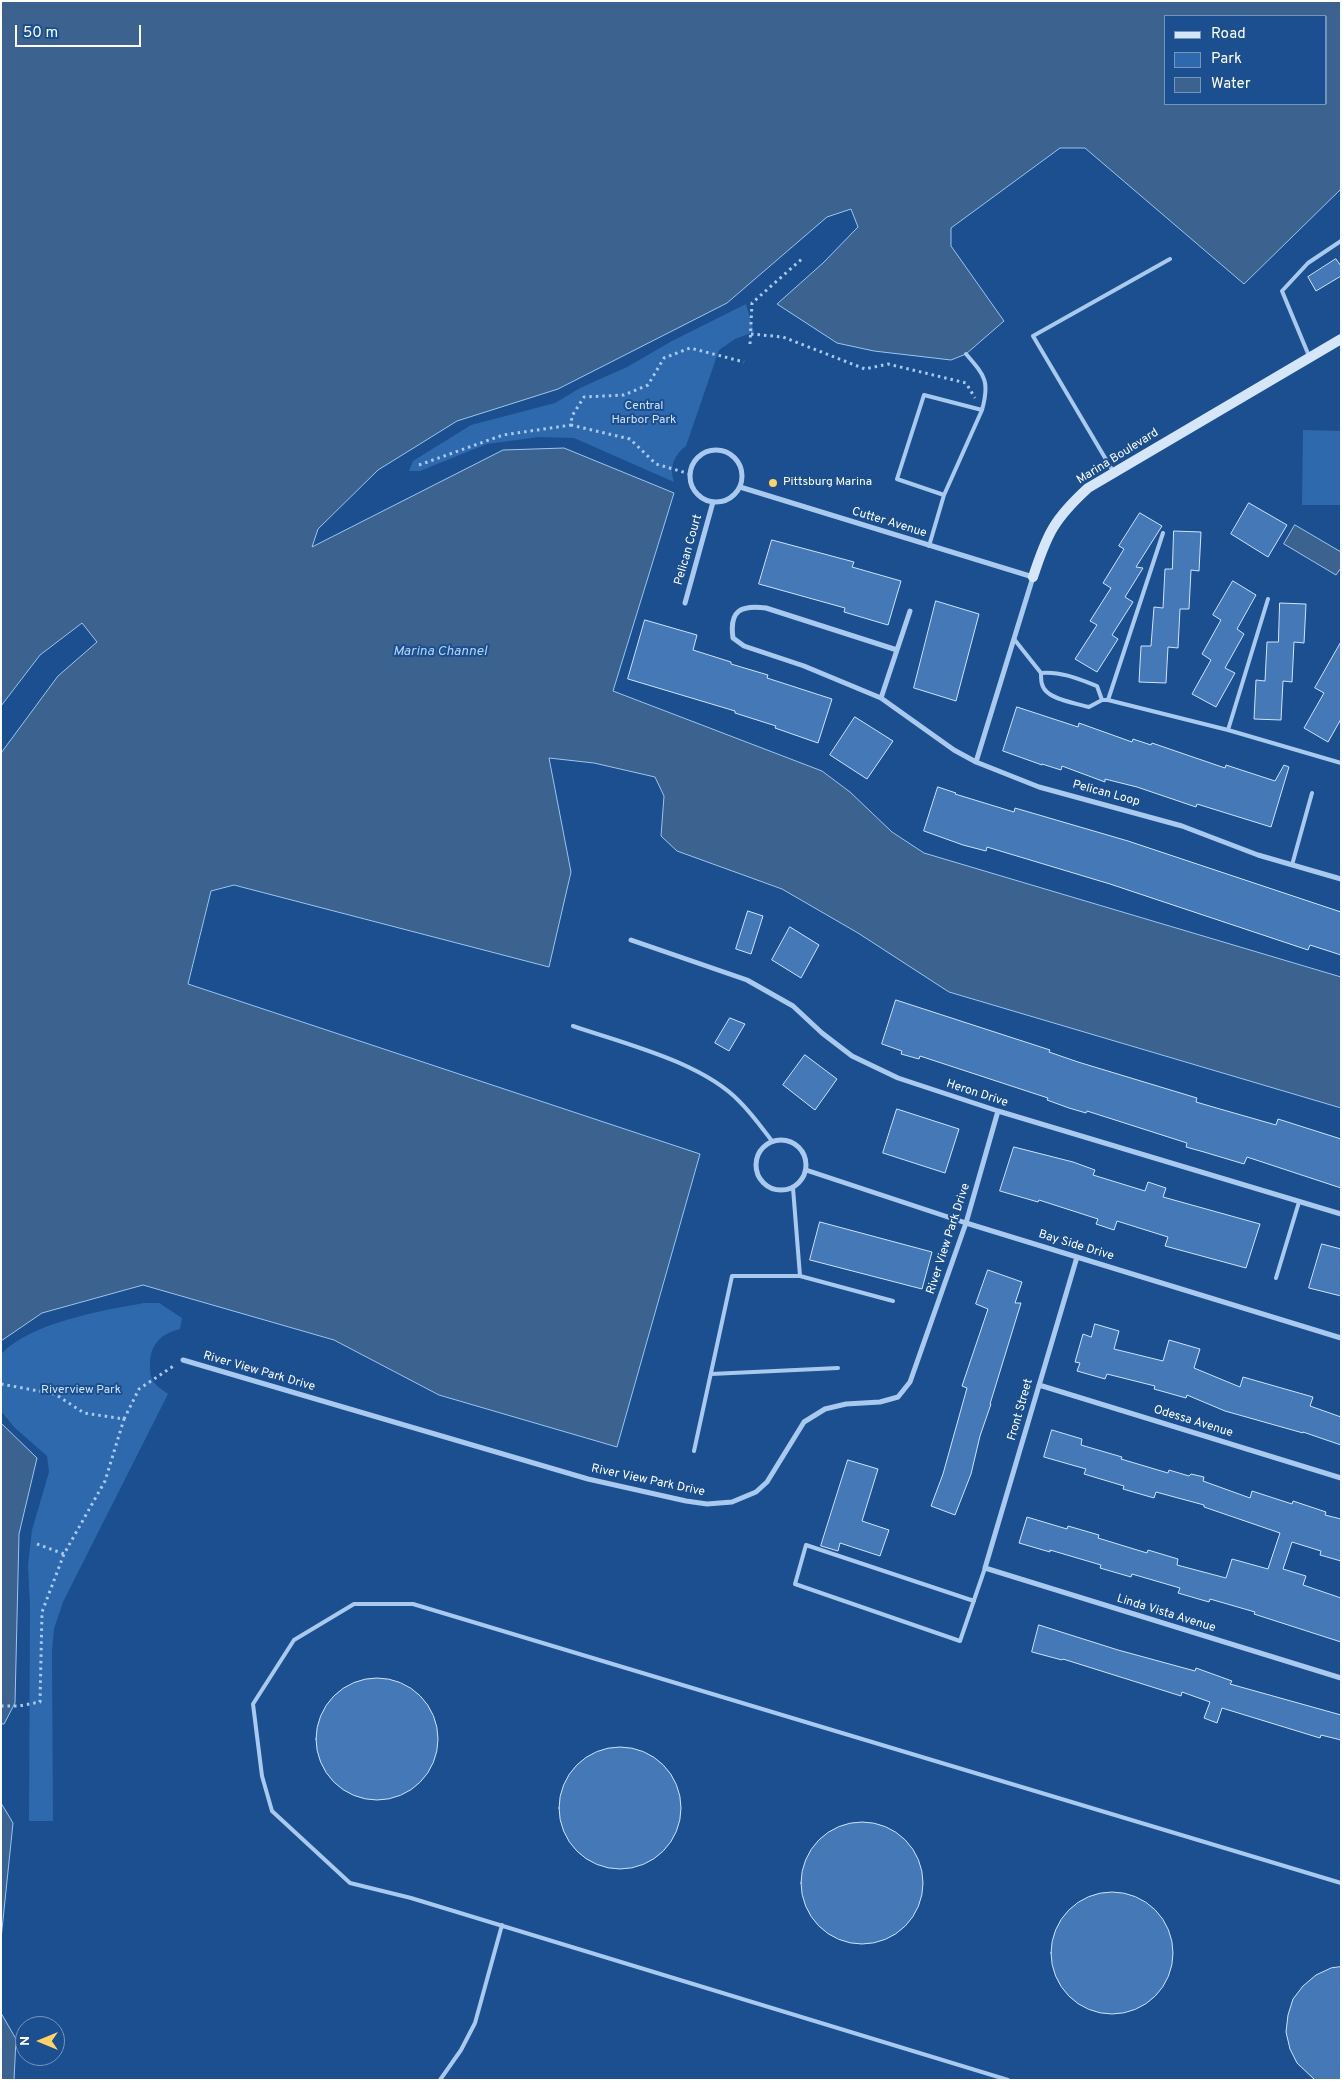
<!DOCTYPE html>
<html>
<head>
<meta charset="utf-8">
<style>
	body { margin:0 }
	#map { position:relative; width:1342px; height:2081px; overflow:hidden; background:#1b4f8f; font-family:Overpass,sans-serif }
	canvas { display:block }
	.frame { position:absolute; inset:0; border:2px solid #fff; pointer-events:none }
	.legend { position:absolute; left:1164px; top:15px; width:162px; height:90px; box-sizing:border-box; background:#1b4f8f; border:1px solid #7695bc; margin:0; padding:6px 9px; list-style:none; font-size:15px; color:#fff }
	.legend li { display:flex; align-items:center; gap:10px; height:25px }
	.legend b { width:25px; border:1px solid #7695bc }
	.north { position:absolute; left:15px; top:2016px; width:50px; height:50px; box-sizing:border-box; background:#1b4f8f; border:1px solid #7695bc; border-radius:50%; rotate:270deg; font-size:14px; font-weight:700; line-height:20px; text-align:center; color:#fff }
	.north::after { content:''; display:block; margin:auto; width:18px; height:22px; background:#ffd166; clip-path:polygon(50% 0,100% 100%,50% 72%,0 100%) }
	.scale { position:absolute; left:15px; top:25px; width:126px; height:22px; box-sizing:border-box; border:2px solid #fff; border-top:0; padding-left:6px; font-size:15px; line-height:18px; white-space:nowrap; color:#fff; -webkit-text-stroke:4px #1b4f8f; paint-order:stroke }
</style>
</head>
<body>
<div id="map">
<canvas width="1342" height="2081"></canvas>
<div class="frame"></div>
<ul class="legend">
<li><b style="height:6px;background:#d6e6fa"></b>Road</li>
<li><b style="height:14px;background:#2e69ad"></b>Park</li>
<li><b style="height:14px;background:#3c6290"></b>Water</li>
</ul>
<div class="north">N</div>
<div class="scale">50 m</div>
</div>
<script>
const c = document.querySelector('canvas').getContext('2d');
c.lineJoin = 'round';
function fill(path, color) { c.fillStyle = color; c.fill(path, 'evenodd'); }
function stroke(path, color, width, dash) { c.strokeStyle = color; c.lineWidth = width; c.lineCap = dash ? 'butt' : 'round'; c.setLineDash(dash || []); c.stroke(path); }
function write(font, color, halo, rows, align = 'center') {
  c.font = font + ' Overpass,sans-serif'; c.lineWidth = 4; c.setLineDash([]); c.textBaseline = 'middle'; c.strokeStyle = halo; c.fillStyle = color; for (const [text, x, y, turn = 0] of rows) {
    c.save(); c.translate(x, y); c.rotate((+turn || 0) * Math.PI / 180); c.textAlign = isNaN(turn) ? turn : align; if (halo) c.strokeText(text, 0, 0); c.fillText(text, 0, 0); c.restore();
  }
}
const green = new Path2D(`
	M746,304L754,332L735,339L719,350L686,446C674,455 669,467 674,482L574,438L539,437L487,444L420,471H409L413,461L471,425L555,403L580,388L627,367L672,341Z
	M1303,430L1341,431V505H1302Z
	M144,1303H159L182,1318L180,1329C160,1334 150,1345 150,1365C150,1371 150,1376 153,1381C156,1386 163,1390 168,1394L63,1602L54,1629L52,1652L53,1821H29L30,1606L28,1565L32,1530L49,1472L47,1456L14,1427L1,1411V1354C30,1323 103,1310 144,1303Z`);
const water = new Path2D(`
	M1,1H1341V189L1244,284L1085,148H1060L951,228V246L1004,321L966,354L951,360L874,351L837,343L777,304L823,263L858,227L851,209L827,217L727,303L558,389L457,421L378,470L318,529L312,547L503,450L564,448L674,493L613,691L822,771L850,792L892,832L924,853L1341,977V1108L949,992L858,933L782,889L677,851L661,836L664,796L655,777L594,763L549,758L571,872L549,967L234,885L211,891L188,984L700,1154L617,1447L439,1395L334,1340L143,1285L42,1313L1,1341V753L58,676L97,642L82,623L40,655L1,706ZM1166,16H1326V104H1166Z
	M1295,525L1341,552V568L1336,575L1284,544Z
	M1,1423L37,1458L19,1534L15,1703L4,1724H1Z
	M1,1803L13,1823L1,1939Z
	M1,2013L16,2039L14,2080H1Z`);
const building = new Path2D(`
	M1336,259L1341,266V276L1316,291L1308,277Z
	M1249,503L1287,525L1268,557L1231,534Z
	M1140,513L1162,526L1136,567L1143,568L1125,597L1133,602L1112,635L1118,639L1097,672L1075,659L1097,625L1090,621L1111,588L1103,583L1124,549L1119,546Z
	M1174,531L1201,532L1199,571L1191,570L1189,609H1180L1178,648L1168,647L1166,683L1139,682L1141,646H1151L1154,607L1163,608L1165,569H1172Z
	M772,540L854,562L852,567L901,581L888,625L844,612L845,608L759,584Z
	M1233,581L1256,595L1237,629L1244,634L1225,668L1235,673L1216,707L1192,694L1211,660L1202,654L1221,620L1213,615Z
	M936,601L979,614L956,701L914,688Z
	M1280,603L1306,604L1304,643L1294,642L1292,682L1283,681L1281,720L1254,719L1256,680L1265,681L1267,642H1278Z
	M645,620L697,635L693,650L731,662V664L768,675L767,678L832,699L818,743L775,728L776,726L735,713V711L628,679Z
	M1341,642V719L1328,742L1304,728L1324,693L1315,688Z
	M1017,707L1078,727L1079,723L1132,742L1133,739L1151,745L1152,743L1225,768L1226,765L1275,781L1284,765L1289,767L1271,827L1197,804L1196,807L1137,787L1105,779V782L1062,766L1061,770L1042,764V765L1003,751Z
	M855,717L893,741L867,779L830,755Z
	M938,787L956,793L955,794L1014,812L1015,808L1128,841L1341,912V955L1310,945L1308,950L1110,884L987,847L986,851L963,845L924,831Z
	M748,911L763,916L751,954L736,949Z
	M790,927L819,945L801,978L772,960Z
	M896,1000L1050,1050L1049,1052L1078,1062L1197,1098L1196,1102L1220,1109L1276,1125L1278,1119L1341,1139V1188L1247,1157L1244,1164L1204,1152L1186,1147L1187,1143L1087,1111L1086,1113L1069,1108L1047,1100L1048,1098L920,1056L919,1059L901,1054L902,1051L882,1044Z
	M730,1018L745,1024L729,1051L715,1043Z
	M805,1055L837,1079L815,1110L783,1085Z
	M897,1109L959,1129L945,1173L883,1153Z
	M1014,1147L1073,1162L1095,1170L1093,1175L1145,1191L1148,1182L1166,1188L1163,1197L1260,1224L1246,1268L1165,1246L1168,1237L1117,1221L1114,1230L1096,1224L1098,1219L1039,1200L1038,1202L1000,1191Z
	M820,1222L932,1252L922,1289L810,1260Z
	M1322,1244L1341,1249V1296L1309,1288Z
	M988,1270L1022,1282L1015,1303H1021L990,1404H991L980,1436L971,1474L955,1515L931,1506L943,1474L967,1388L962,1386L988,1309L976,1304Z
	M1095,1324L1119,1331L1114,1349L1163,1361L1169,1340L1200,1349L1194,1368L1240,1387L1243,1377L1313,1397L1310,1406L1341,1417V1445L1303,1432V1433L1225,1411L1187,1395L1186,1398L1154,1389L1155,1386L1107,1374L1105,1379L1077,1371L1080,1363L1075,1362L1083,1334L1091,1337Z
	M1052,1430L1082,1439L1081,1445L1122,1457L1121,1459L1168,1473L1169,1470L1189,1476L1191,1474L1204,1477L1203,1481L1250,1498L1252,1491L1292,1504L1293,1501L1326,1512L1325,1515L1341,1519V1561L1320,1555L1321,1551L1292,1542L1283,1569L1306,1576L1303,1585L1341,1598V1642L1254,1614L1255,1612L1210,1599L1209,1602L1178,1593L1180,1588L1132,1574L1131,1577L1100,1568L1101,1565L1050,1550V1552L1019,1543L1027,1517L1067,1529L1068,1526L1099,1535L1098,1538L1147,1553L1148,1550L1178,1559L1177,1565L1226,1578L1232,1559L1268,1569L1280,1533L1204,1507V1505L1156,1492L1154,1498L1123,1489L1124,1486L1084,1474L1086,1469L1044,1457Z
	M848,1460L878,1469L862,1521L889,1530L880,1556L840,1543L838,1551L821,1546Z
	M1039,1625L1118,1650L1195,1671L1196,1668L1232,1681L1230,1684L1341,1715V1740L1321,1735L1320,1738L1222,1708L1217,1723L1204,1718L1210,1702L1182,1692L1181,1696L1063,1659L1062,1660L1032,1652Z
	M316 1739a61 61 0 1 1 122 0a61 61 0 1 1-122 0Z
	M559 1808a61 61 0 1 1 122 0a61 61 0 1 1-122 0Z
	M801 1883a61 61 0 1 1 122 0a61 61 0 1 1-122 0Z
	M1051 1953a61 61 0 1 1 122 0a61 61 0 1 1-122 0Z
	M1341,1967V2080H1315L1297,2063L1290,2049L1286,2032L1288,2015L1293,1999L1303,1986L1316,1975L1331,1968Z`);
const path = new Path2D(`
	M751,334L783,337L865,369L888,364L966,383L975,398
	M750,344L752,303L804,257
	M419,465L503,435L571,425
	M690,474L656,464L630,439L571,425L572,416L584,397L624,395L648,385L664,358L690,348L744,362
	M1,1384L55,1394L84,1413L124,1419L139,1389L175,1365
	M37,1544L64,1554L105,1481L124,1419
	M1,1706H19L40,1702L42,1612L64,1554`);
const lane = new Path2D(`
	M966,354C985,376 990,381 982,410
	M1309,356L1282,291L1308,263L1341,241
	M1114,473L1033,336L1170,259
	M929,546L944,495L897,479L924,395L982,410L944,495
	M1014,639L1041,673
	M1102,700L1097,686C1079,679 1060,671 1041,673C1041,680 1041,687 1047,692C1055,700 1078,704 1089,707L1102,700H1108L1228,730L1341,763
	M1108,700L1163,533
	M1228,730L1268,599
	M1292,865L1312,793
	M573,1026C625,1044 702,1062 740,1102C752,1114 762,1128 772,1141
	M800,1276L893,1301
	M1276,1278L1299,1202
	M711,1374L838,1368
	M694,1451L732,1276H800L793,1188
	M974,1601L806,1545L795,1584L960,1641L985,1568
	M440,2080L461,2050L475,2023L502,1925
	M1008,2080L411,1898L350,1883L272,1811L262,1776L253,1704L294,1640L354,1604H413L1341,1883`);
const street = new Path2D(`
	M690 476a26 26 0 1 1 52 0a26 26 0 1 1-52 0Z
	M740,487L1033,577L976,762
	M685,603L713,502
	M897,650L766,608C741,605 729,610 733,638L744,646L804,666L881,698L954,750L976,762L1039,787L1182,826L1258,855L1341,879
	M881,698L910,611
	M631,940L747,980L793,1006L822,1033L852,1056L898,1078L998,1111L1341,1214
	M756 1165a25 25 0 1 1 50 0a25 25 0 1 1-50 0Z
	M806,1170L966,1223L1341,1338
	M1077,1257L985,1568L1341,1678
	M183,1360L588,1479L686,1501L707,1504L732,1502L756,1492L767,1482L804,1422L825,1409L846,1404L880,1402L898,1397L910,1382L966,1223L998,1111
	M1039,1385L1341,1478`);
const secondary = new Path2D(`
	M1033,577C1047,534 1054,519 1088,488L1341,339`);
const markers = [
	[773,483,5,"#ffd166"]
];
const parkNames = [
	["Central",644,407],
	["Harbor Park",644,421],
	["Riverview Park",81,1391]
];
const streetNames = [
	["Marina Boulevard",1118,457,-32],
	["Cutter Avenue",889,523,17],
	["Pelican Court",689,550,-74],
	["Pelican Loop",1106,794,15],
	["Heron Drive",977,1094,18],
	["River View Park Drive",949,1239,-72],
	["Bay Side Drive",1076,1246,17],
	["River View Park Drive",259,1372,16],
	["Front Street",1021,1410,-74],
	["Odessa Avenue",1193,1422,17],
	["River View Park Drive",648,1481,12],
	["Linda Vista Avenue",1166,1614,17]
];
const poiNames = [
	["Pittsburg Marina",783,483]
];
const waterNames = [
	["Marina Channel",440,652]
];
fill(green, '#2e69ad');
fill(water, '#3c6290');
stroke(water, '#9cc4f0', 1);
fill(building, '#4478b7');
stroke(building, '#cfe3fa', 1);
stroke(path, '#a9c9ee', 3, [2.5, 4]);
stroke(lane, '#a9c9ee', 4);
stroke(street, '#a9c9ee', 5);
stroke(secondary, '#d6e6fa', 10);
for (const [x, y, r, color] of markers) { const dot = new Path2D(); dot.arc(x, y, r, 0, 2 * Math.PI); c.fillStyle = color; c.fill(dot); stroke(dot, '#1b4f8f', 2); }
write('12px', '#cfe3fa', '#1b4f8f', parkNames);
write('12px', '#fff', '#1b4f8f', streetNames);
write('12px', '#fff', '#1b4f8f', poiNames, 'left');
write('italic 14px', '#b5d3f5', '#1b4f8f', waterNames);
</script>
</body>
</html>
